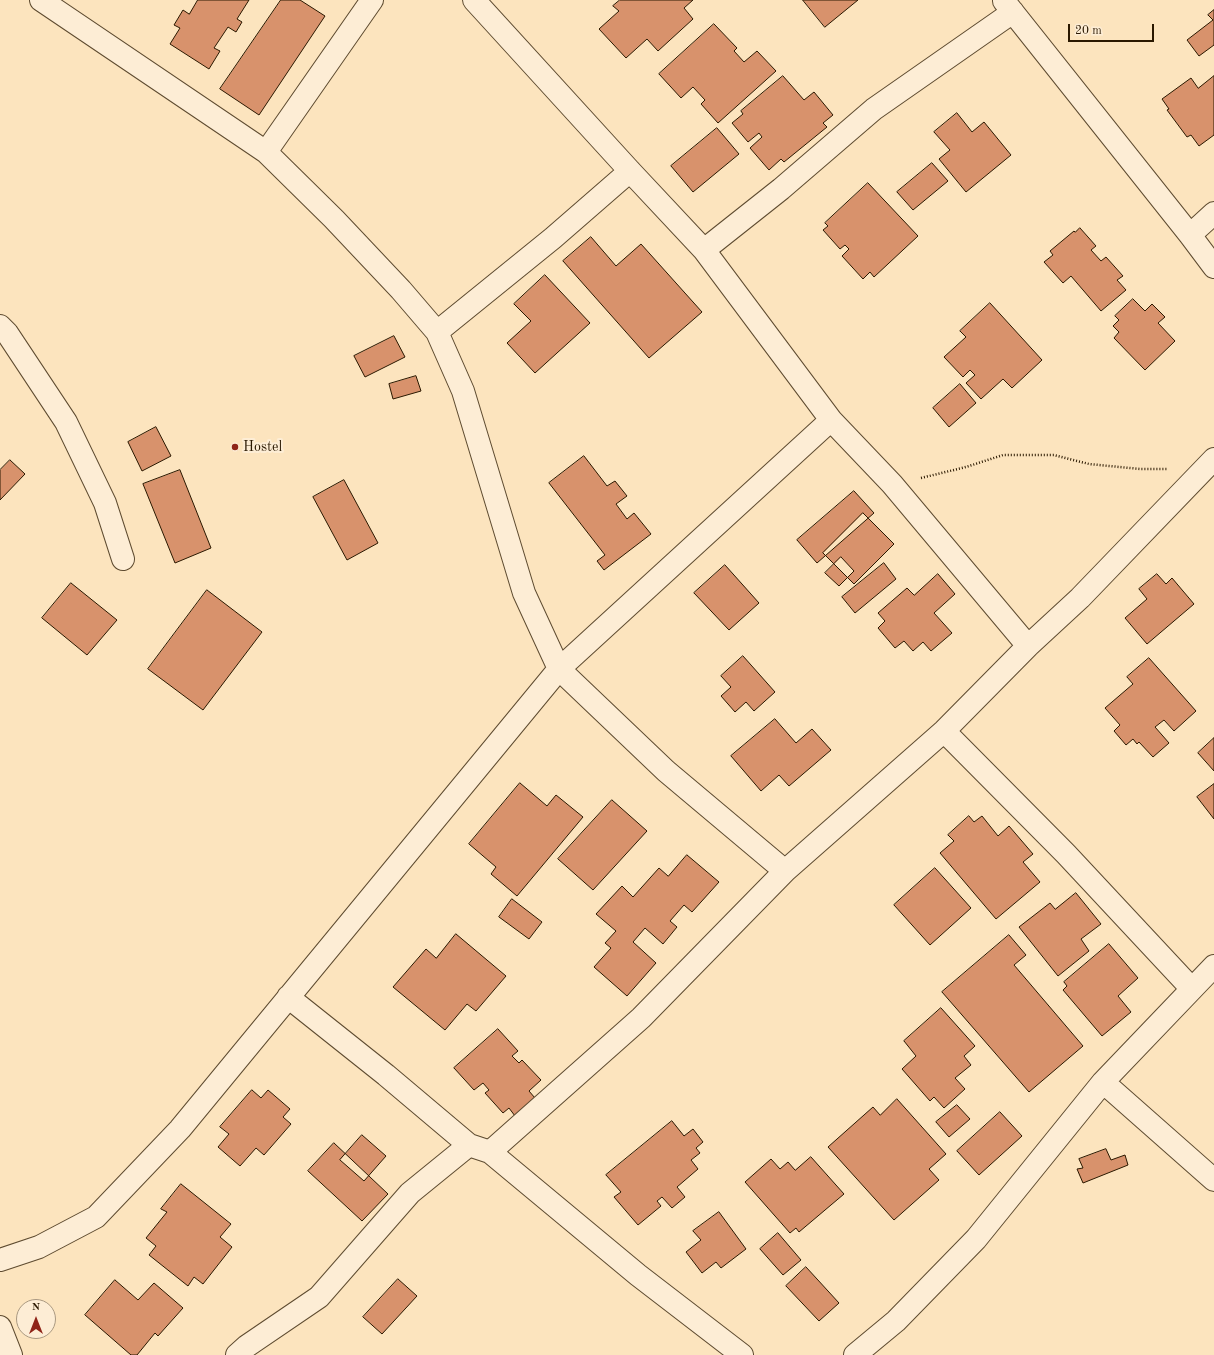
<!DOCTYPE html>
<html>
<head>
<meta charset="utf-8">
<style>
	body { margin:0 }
	#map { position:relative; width:1214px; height:1355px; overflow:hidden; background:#fce4be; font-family:"Old Standard TT",serif }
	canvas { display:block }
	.north { position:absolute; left:16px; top:1299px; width:40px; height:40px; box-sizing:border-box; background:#fdedd5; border:1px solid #a99880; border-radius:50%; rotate:0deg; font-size:11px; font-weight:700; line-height:16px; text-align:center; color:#2a1800 }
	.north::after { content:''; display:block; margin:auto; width:14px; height:18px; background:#8f2418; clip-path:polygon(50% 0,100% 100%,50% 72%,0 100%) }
	.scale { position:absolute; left:1068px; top:24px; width:86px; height:18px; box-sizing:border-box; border:2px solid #2a1800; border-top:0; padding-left:5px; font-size:12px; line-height:14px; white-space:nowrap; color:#2a1800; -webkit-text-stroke:3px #fdedd5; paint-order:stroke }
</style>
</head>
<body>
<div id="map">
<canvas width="1214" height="1355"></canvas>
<div class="north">N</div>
<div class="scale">20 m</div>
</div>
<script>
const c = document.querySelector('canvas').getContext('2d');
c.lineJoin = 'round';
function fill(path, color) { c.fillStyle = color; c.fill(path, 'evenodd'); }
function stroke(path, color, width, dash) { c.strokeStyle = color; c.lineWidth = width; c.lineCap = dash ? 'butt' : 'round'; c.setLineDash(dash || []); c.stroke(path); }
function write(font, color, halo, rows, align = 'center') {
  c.font = font + ' "Old Standard TT",serif'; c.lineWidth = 4; c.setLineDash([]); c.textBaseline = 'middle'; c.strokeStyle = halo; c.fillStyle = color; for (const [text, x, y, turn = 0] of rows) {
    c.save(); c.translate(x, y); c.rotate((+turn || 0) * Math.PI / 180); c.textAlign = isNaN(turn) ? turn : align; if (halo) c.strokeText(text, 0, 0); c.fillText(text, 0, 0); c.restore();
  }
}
const building = new Path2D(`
	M198,0H249L237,19L242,22L236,32L228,27L214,48L220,51L209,69L170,44L180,28L174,25L183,10L189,14Z
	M281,0H300L325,16L259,115L220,89Z
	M620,0H693L684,8L693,19L658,51L647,39L626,58L599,29L619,11L613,6Z
	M803,0H858L825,27Z
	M1214,10V45L1199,56L1187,40L1213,20L1208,15Z
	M714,24L737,48L734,51L744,62L757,51L776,71L718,123L701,104L705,100L693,87L681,98L659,74Z
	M783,76L804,100L814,92L833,115L823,123L827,127L784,162L781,159L769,170L750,148L762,137L759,133L748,142L732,123L743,114L741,111Z
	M1214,76V135L1199,146L1191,135L1187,137L1167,110L1169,109L1162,99L1191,78L1198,88Z
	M957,113L972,132L984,122L1011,155L966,192L939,159L950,150L934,132Z
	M717,128L739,154L693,192L671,166Z
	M932,163L948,181L913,210L897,192Z
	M868,183L918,236L874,277L870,272L863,279L842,256L849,249L845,245L840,249L823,230L828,226L825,223Z
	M1080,228L1096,246L1091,250L1101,261L1106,257L1123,276L1117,280L1126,290L1101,311L1071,276L1063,283L1044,262L1053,255L1050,251L1074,231L1075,232Z
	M591,237L616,266L641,244L702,312L649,358L563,261Z
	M545,275L590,323L535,373L507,343L531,321L514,304Z
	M1133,299L1145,311L1152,304L1165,317L1158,323L1175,341L1145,370L1114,338L1119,332L1113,326L1119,320L1115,316Z
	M990,303L1042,360L1012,388L1003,379L981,399L966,383L975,375L970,370L963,377L944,357L966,337L960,331Z
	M394,336L405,357L365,377L354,356Z
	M416,376L421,391L393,399L389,384Z
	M960,384L976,403L949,427L933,408Z
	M156,427L171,456L142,471L128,442Z
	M584,456L607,486L615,481L627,496L616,504L627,519L634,513L651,534L604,570L597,561L605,555L549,483Z
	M10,460L25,474L0,500V470Z
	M180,470L211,548L175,563L143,484Z
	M344,480L378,543L347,560L313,497Z
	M854,491L874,513L817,563L797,540Z
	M863,513L894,544L854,584L823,553Z
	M841,557L854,571L839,586L825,573Z
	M884,563L896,579L855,613L842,597Z
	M725,565L759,603L729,630L694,593Z
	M938,574L955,594L934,613L952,633L931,651L923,642L913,651L904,641L895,648L878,628L885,621L878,613L907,588L914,595Z
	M1157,574L1166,584L1172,578L1194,604L1147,644L1125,618L1147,599L1139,589Z
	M71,583L117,620L87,655L42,618Z
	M207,590L262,632L203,710L148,669Z
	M743,656L775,692L754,711L746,702L735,712L721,696L731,687L721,676Z
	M1149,658L1196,711L1174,731L1164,720L1155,727L1169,743L1153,757L1139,742L1137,744L1133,739L1126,745L1114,731L1120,725L1105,708L1133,684L1127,677Z
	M775,719L796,743L812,729L831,750L789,786L779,775L761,791L731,756Z
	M1214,738V771L1198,753Z
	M520,783L547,806L556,795L583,817L517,896L491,874L496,867L469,844Z
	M1214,784V819L1197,797Z
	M612,800L647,831L593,890L558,859Z
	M969,816L974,822L982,816L998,836L1009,826L1033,854L1023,862L1040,882L996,919L940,853L954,841L948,835Z
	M687,855L719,882L692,912L684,905L670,921L677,927L663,944L645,928L633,942L656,963L627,996L594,967L611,948L605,943L616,931L596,914L622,886L633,897L659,868L668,876Z
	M935,868L971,908L930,945L894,905Z
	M1076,893L1101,924L1081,939L1089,951L1058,976L1019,927L1050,903L1055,909Z
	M512,899L542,922L529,939L499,917Z
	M456,934L506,976L476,1011L467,1004L445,1030L393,987L426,949L436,958Z
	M1009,935L1026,955L1014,965L1083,1046L1029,1092L942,992Z
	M1109,944L1138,978L1118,996L1131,1012L1102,1036L1063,990L1067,986L1064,982Z
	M941,1008L975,1046L964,1056L971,1065L955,1078L965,1089L944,1108L934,1097L930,1101L902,1069L916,1056L904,1041Z
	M498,1029L518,1051L512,1056L519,1063L522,1060L541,1080L529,1091L535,1098L515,1116L509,1108L503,1113L485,1093L489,1090L483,1083L474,1090L454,1068Z
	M252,1090L261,1098L268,1090L290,1109L283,1117L291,1124L264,1155L256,1148L240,1166L218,1147L229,1134L220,1127Z
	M897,1099L946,1154L929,1169L939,1180L894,1220L828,1147L873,1107L880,1115Z
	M957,1105L970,1119L949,1137L936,1122Z
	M1000,1112L1022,1136L979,1175L957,1151Z
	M672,1121L684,1136L693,1129L703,1142L696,1148L700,1153L691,1160L698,1169L677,1187L685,1197L672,1208L662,1197L657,1201L661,1206L638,1225L614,1197L621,1192L606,1175Z
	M362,1135L386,1156L364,1181L340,1160Z
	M334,1143L388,1194L362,1221L308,1171Z
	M1106,1149L1111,1160L1125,1155L1128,1165L1083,1183L1077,1169L1083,1168L1079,1159Z
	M811,1157L844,1194L799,1232L796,1228L790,1233L745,1182L771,1159L780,1169L788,1162L795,1170Z
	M181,1184L231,1224L220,1237L232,1247L203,1284L194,1277L188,1286L149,1255L156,1246L146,1238L167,1212L161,1209Z
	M719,1212L746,1249L721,1268L716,1262L702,1273L686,1252L701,1240L693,1231Z
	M778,1233L801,1260L783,1275L760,1249Z
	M806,1267L839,1303L819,1321L786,1286Z
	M398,1279L417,1296L382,1334L363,1317Z
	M115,1280L138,1300L154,1283L183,1308L158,1336L155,1333L137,1355H131L85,1315Z`);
const path = new Path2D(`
	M921,478L966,467L1003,455H1054L1089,464L1140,469H1168`);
const street = new Path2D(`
	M41,0L266,152L334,219L401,290L437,332L463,391L524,593L559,669L666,771L785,871
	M474,0L630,171L704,250L831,420L892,484L1028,646
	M1004,1L1190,235L1214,267
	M266,152L372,0
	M1190,235L1214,213
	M704,250L781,189L874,109L1013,12
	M0,326L7,333L66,422L105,503L123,559
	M437,332L553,238L630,171
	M944,731L1066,854L1192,989
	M288,997L386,1075L469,1145L490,1152L638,1275L742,1355
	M1103,1082L1214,1180
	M490,1152L641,1018L785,871L944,731L1028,646L1080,598L1214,459
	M0,1260L39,1247L96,1217L180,1129L559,669L831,420
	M0,1327L11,1355
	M237,1355L247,1346L319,1297L410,1193L469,1145
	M855,1355L896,1321L976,1239L1103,1082L1214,966`);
const markers = [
	[235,447,4,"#8f2418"]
];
const poiNames = [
	["Hostel",243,447]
];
fill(building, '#d8926c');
stroke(building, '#2a1800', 1);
stroke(street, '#5e4b30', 24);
stroke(path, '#2a1800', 2.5, [1, 2]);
stroke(street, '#fdedd5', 22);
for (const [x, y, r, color] of markers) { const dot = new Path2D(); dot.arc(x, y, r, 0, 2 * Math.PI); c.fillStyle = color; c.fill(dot); stroke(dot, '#fdedd5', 1.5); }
write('14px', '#2a1800', '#fdedd5', poiNames, 'left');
</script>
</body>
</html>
